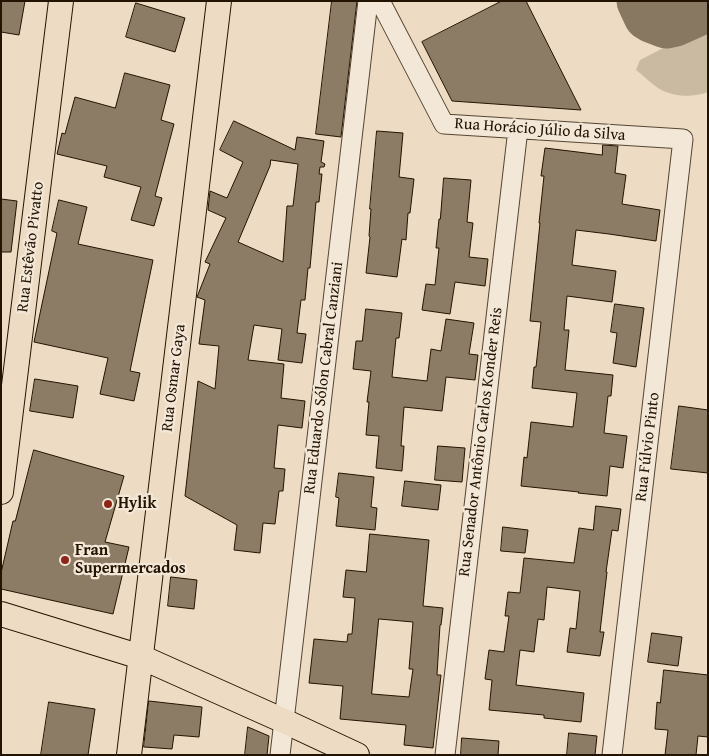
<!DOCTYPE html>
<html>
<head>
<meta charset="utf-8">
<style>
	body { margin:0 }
	#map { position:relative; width:709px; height:756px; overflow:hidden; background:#eddcc3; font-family:"Gentium Book Plus",serif }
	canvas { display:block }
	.frame { position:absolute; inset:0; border:2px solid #231301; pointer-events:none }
</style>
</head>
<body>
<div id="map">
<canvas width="709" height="756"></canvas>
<div class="frame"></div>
</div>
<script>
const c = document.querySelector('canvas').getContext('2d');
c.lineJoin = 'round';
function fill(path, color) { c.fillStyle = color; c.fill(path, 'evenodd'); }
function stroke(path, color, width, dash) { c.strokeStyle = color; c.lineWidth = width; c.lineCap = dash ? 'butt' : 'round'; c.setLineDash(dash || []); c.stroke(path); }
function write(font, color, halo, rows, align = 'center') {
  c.font = font + ' "Gentium Book Plus",serif'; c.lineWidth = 4.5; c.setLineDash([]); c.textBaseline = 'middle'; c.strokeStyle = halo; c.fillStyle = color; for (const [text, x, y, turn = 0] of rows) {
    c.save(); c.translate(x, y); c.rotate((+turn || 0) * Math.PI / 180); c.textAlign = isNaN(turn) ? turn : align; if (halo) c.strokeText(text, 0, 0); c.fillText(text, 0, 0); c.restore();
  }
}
const green = new Path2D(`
	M708,25V92C692,98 672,97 658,88C650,83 643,75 636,70L640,60Z`);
const taxiway = new Path2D(`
	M641,1L648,16L653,19L666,24L675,22L708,7`);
const building = new Path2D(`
	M1,1H25L19,35L1,32Z
	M332,1H357L341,137L316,134Z
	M502,1H526L581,110L452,101L422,42Z
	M136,3L185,18L175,52L126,37Z
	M125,73L170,85L161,120L174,124L155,196L162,198L154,226L131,220L141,187L104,177L107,166L57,154L62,133L65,134L75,97L115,108Z
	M234,121L295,150L297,137L324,141L321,162L325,164L324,167H320L319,174H322L319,202H316L310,268H308L305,300H301L297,333L306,334L302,363L278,360L282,329L254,325L248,360L284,364L281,398L305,401L302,428L278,425L274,468L285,469L283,491H279L275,524L263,523L260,553L234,550L237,525L185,496L198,381L215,389L219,346L199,344L205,300L197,297L210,264L205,262L226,218L208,210L210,191L227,198L243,162L220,150ZM271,160L298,164L293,206H287L283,262L238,242L270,166Z
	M377,131L403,133L399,177L414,179L410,213H408L406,240L402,239L397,277L366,273L370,237L369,236L371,209H370Z
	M603,145L618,146L615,173L626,175L622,204L660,210L656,241L609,234L576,230L572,265L616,271L612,302L567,296L564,330H569L565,370L613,375L611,396H608L604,433L627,436L623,468L610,466L607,496L578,493L579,492L521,486L524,457L527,458L531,422L573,427L577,393L532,388L534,367H536L541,322L530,321L540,223H539L544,176H541L545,148L602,155Z
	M444,178L471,180L467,222L473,223L469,257L488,259L485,286L455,282L450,314L422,310L426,284L435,285L439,248H436L439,219H440Z
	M1,199L17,201L11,252H1Z
	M59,200L87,207L78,244L153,260L130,371L140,373L134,401L100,394L108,358L34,342L57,233L52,231Z
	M615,304L644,308L636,367L613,363L617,333L611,332Z
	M366,309L402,313L399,338H396L392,377L427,381L431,349L441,351L446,319L474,323L469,354L478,355L475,380L446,377L442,411L404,407L401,446H404L402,471L376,468L379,436L366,435L369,402H367L371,371L353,369L356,341H362Z
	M35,379L78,386L73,418L30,411Z
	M679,406L708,410V473L671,469Z
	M438,446L465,448L462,482L435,480Z
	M34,450L124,476L105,542L129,547L113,614L1,589V573L13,521H15Z
	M339,473L374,477L371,507L377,508L375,530L336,526L339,498L336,497Z
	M405,481L441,485L438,510L402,506Z
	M596,506L621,509L618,531L612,530L606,572H607L600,632H604L600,656L567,652L570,628L576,629L580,591L547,587L544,620L538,619L534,652L520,650L516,685L584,693L581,722L544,718V715L489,710L492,680L485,679L489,650L504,652L509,616H505L508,592L520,593L524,558L574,563L579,528L593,530Z
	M503,527L528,530L525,553L501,551Z
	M370,534L429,540L423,606L443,608L441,625H440L437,675H441L433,748L404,745L406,725L340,719L343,686L309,683L314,639L347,642L348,634H352L355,598L343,597L346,570L366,572ZM379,619L413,622L409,669H413L409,697L372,694Z
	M171,577L197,580L194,609L168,606Z
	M652,633L682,637L678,666L648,662Z
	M664,670L708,675V737L698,736L696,755H665L668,730L655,729L657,702L660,703Z
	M149,701L202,707L199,737L174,735L172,749L144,747Z
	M49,702L95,709L88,755H41Z
	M248,727L269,736L267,755H245Z
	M569,733L597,736L595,755H567Z
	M462,738L499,741L498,755H461Z`);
const minor = new Path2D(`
	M380,1L444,124L683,139L612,755
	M280,755L368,1
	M445,755L518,129`);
const major = new Path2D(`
	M1,492L61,1
	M1,614L141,657L284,721L357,755
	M129,755L219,1`);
const markers = [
	[108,504,5,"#8f2418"],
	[65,560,5,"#8f2418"]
];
const streetNames = [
	["Rua Horácio Júlio da Silva",540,130,4],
	["Rua Estêvão Pivatto",31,247,-83],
	["Rua Osmar Gaya",174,378,-83],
	["Rua Eduardo Sólon Cabral Canziani",324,378,-83],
	["Rua Senador Antônio Carlos Konder Reis",481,442,-83],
	["Rua Fúlvio Pinto",648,447,-83]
];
const poiNames = [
	["Hylik",118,504],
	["Fran",75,551],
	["Supermercados",75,569]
];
fill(green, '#cbbaa2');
stroke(taxiway, '#887862', 49);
fill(building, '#8c7c66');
stroke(building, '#231301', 1);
stroke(minor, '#564532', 21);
stroke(major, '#231301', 26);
stroke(minor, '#f3e8d8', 19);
stroke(major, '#eddcc3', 24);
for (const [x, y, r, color] of markers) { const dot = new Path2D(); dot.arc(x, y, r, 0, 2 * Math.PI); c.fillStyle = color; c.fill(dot); stroke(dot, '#f3e8d8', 2); }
write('16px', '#231301', '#f3e8d8', streetNames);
write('bold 16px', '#231301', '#f3e8d8', poiNames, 'left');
</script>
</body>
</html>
